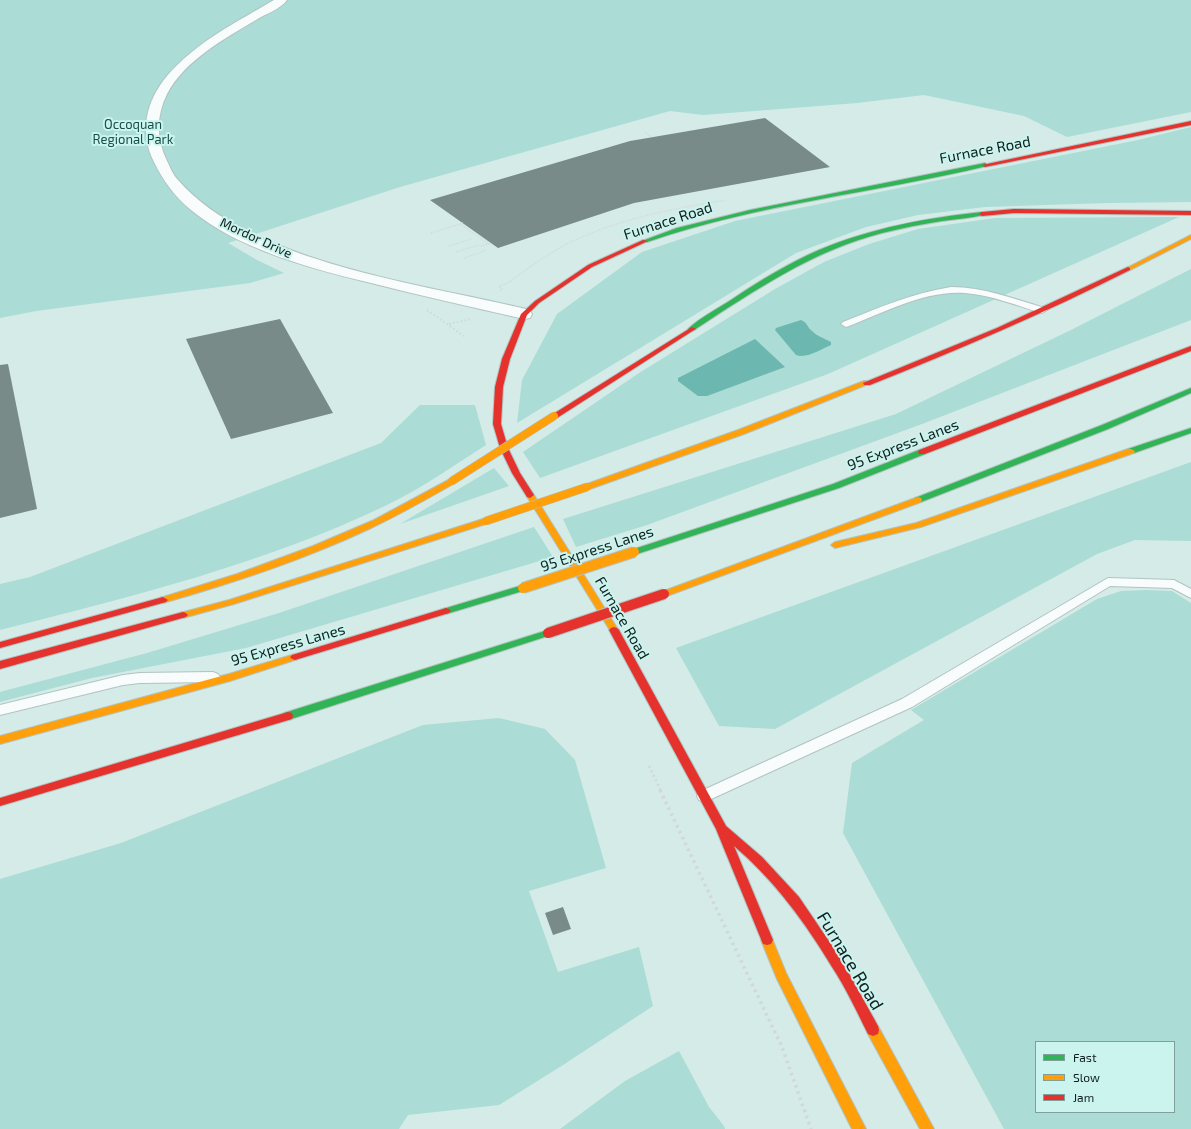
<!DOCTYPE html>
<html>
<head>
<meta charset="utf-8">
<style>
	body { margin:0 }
	#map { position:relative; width:1191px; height:1129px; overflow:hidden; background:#d4ebe8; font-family:"Exo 2",sans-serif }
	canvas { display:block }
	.legend { position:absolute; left:1035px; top:1041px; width:140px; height:72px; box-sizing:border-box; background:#cbf4ef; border:1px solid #809f9b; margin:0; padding:5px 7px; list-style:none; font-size:12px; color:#10201e }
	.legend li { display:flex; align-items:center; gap:8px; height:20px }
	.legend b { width:20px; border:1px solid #809f9b }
</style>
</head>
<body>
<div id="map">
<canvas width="1191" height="1129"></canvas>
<ul class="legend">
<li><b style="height:5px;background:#30b455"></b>Fast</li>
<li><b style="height:5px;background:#ff9f0a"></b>Slow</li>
<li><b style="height:5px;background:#e5322d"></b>Jam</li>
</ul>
</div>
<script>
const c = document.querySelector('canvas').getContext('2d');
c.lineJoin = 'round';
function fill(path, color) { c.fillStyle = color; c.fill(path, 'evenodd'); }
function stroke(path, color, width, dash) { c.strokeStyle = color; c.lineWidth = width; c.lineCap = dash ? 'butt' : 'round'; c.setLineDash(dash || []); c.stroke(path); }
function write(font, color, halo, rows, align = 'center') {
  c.font = font + ' "Exo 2",sans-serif'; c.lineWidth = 4; c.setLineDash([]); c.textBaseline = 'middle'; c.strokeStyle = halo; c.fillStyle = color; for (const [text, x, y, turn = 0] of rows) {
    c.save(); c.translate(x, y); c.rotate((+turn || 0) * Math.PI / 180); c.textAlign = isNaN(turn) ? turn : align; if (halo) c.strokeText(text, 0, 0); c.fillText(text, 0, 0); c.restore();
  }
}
const green = new Path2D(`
	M0,0H1191V112L1067,137L1024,116L924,95L857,103L703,115L670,111L400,187L228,243L257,260L284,273L250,283L36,311L0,318Z
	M1191,127V202L1108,203L985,207L918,215L866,227L796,253L517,423L522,380L557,314L642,252L735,221L1138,140Z
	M1179,217L828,374L540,478L523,452L639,373L775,289L824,262L869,244L918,229L995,218Z
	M1191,269V320L922,424L647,525L576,547L563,519L896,414L1071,330Z
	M420,405H475L486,445C453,466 421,489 385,506C263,564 131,597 0,630V584L30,577L381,443Z
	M1191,462V541L1135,540L1097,554L775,729L719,726L676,648Z
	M494,468L509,486L400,524Z
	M534,527L553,557L246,648L92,678L0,702V692L147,653L279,613Z
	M1146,590L1172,591L1191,603V1129H1004L843,833L852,763L924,720L911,710L1097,599L1121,591ZM1036,1042H1174V1112H1036Z
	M499,718L545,729L575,760L606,868L529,891L558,972L639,947L653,1006L563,1065L499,1105L408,1115L399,1129H0V879L121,843L423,725Z
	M679,1051L709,1107L724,1126L725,1129H560L625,1081Z`);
const water = new Path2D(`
	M801,320C807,322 807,327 812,331C818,337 824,338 831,342V345C821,349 807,359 796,355L775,330L776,328Z
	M755,339L785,367L707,396H698L678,381V378Z`);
const building = new Path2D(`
	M765,118L830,167L634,203L498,248L430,200L630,141Z
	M280,319L333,413L231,439L186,339Z
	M8,364L37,509L0,518V365Z
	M563,907L571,929L553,935L545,913Z`);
const pathFar3 = new Path2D(`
	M645,132L651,137
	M460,224L489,244L481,246
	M431,233L463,223
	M449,246L471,239
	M456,252L479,245
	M464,258L487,250
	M500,291L502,289L499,286L508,283C527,269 546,255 567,244C617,219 671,209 726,200`);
const pathFar2 = new Path2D(`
	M427,310L464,336
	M449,324L471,319`);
const pathFar1 = new Path2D(`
	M649,766L661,791`);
const path = new Path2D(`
	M660,790L782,1047L811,1129`);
const lane = new Path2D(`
	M951,287C984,287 1014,299 1045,308L1047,310L1042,313C1017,306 992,295 965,293C926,290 885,312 849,326L846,327L841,324L843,322C878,308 913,293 951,287Z
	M1108,578L1174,580L1191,589V598L1172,588L1110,586L912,707L709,800L704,802L699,800L697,796L699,792L902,699Z
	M213,672L218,674L220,677L218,680L213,682L140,683L123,685L0,715V705L123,675L140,673Z`);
const street = new Path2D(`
	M274,0H287C281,9 265,14 256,20C224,39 185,60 167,94C156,116 156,139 167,161C170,167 173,175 178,180C251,264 425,284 530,310L532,314L530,318L524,319C473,307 422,296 371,283C312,269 238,249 191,210C174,196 163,180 154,162C139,132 146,101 167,76C196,42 237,22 274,0Z`);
const fast = new Path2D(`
	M985,163L988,165L987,166C874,193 757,204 647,242L642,241L677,228L750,210Z
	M982,212L985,214L984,215C970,218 956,219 942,221C922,224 902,228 882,233C812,251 754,291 694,330L692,331L688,329C699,318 721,307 734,298C761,280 789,263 819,250C871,228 926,218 982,212Z
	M1191,388V393L1108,429L921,502H915L914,500L915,498L1102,425Z
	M1191,428V433L1134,453H1131L1127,451L1128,449Z
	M919,450H925L926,452L925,454L839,488L637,554H631L630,552L631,550L833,484Z
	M523,585L526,586L528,588L526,590L446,614L441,611L443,609Z
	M548,630L551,631L553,633L551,635L288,720L284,719L283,716L284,713Z`);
const slow = new Path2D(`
	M1191,235V239L1130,270L1125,269Z
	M864,381H870L871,383L744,434L590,489H584L583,487L584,485L738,430Z
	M1128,449H1131L1135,451L1134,453L921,527L835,548L831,545L835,542L916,523Z
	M452,478L455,479L456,481L455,483C427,499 399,515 369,529C303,560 233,583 163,603L158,600L160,598L237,574L313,546L374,520Z
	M530,492L534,495L617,628L619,630L617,632H611L526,495Z
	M918,497L921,498L922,500L921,502L667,596H661L659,594L661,592Z
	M486,518L490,521L489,523L234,604L183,618L178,615L180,613L229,600Z
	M295,654L298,655L300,657L298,659L230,681L0,744V736L229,674Z
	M767,935L771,936L786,973L866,1129H852L777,979L761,940L763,936Z
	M873,1024L878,1026L934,1129H920L868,1034L867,1030L868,1026Z`);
const jam = new Path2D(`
	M1191,121V125L985,167L982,165Z
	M1014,209L1191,211V215L1014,213L982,216L979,214L982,212Z
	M643,240L648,241L592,267L539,303L527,315L510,359L503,387L501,424L508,448L520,473L534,495L530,498L527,497L512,473L500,448L493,424L495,387L502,359L521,314L535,301L588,265Z
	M1128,267L1130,268V270C1045,313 958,350 870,385H864L863,383L997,328Z
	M692,327L696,329L694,330L557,418H554L550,416Z
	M1191,346V351L925,454H919L918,452L919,450Z
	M163,597L168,600L166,602L0,648V642Z
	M446,608L449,609L451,611L449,613L295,660L292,659L290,657L292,655Z
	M183,612L186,613L188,615L186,617L0,669V661Z
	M614,627L617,628L619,630L726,826L762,857L799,897L841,959L878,1026L879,1030L878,1034L873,1036L868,1034C857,1012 846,988 832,967C805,922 774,880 734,846L773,940L771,944L767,945L763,944L716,829L609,630L611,628Z
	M288,712L292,713L293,716L292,719L0,806V798Z`);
const slowBridgeFar1 = new Path2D(`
	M452,481L554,416
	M486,521L587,487`);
const slowBridge = new Path2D(`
	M523,588L634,552`);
const jamBridge = new Path2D(`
	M548,633L664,594`);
const farParknames = [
	["Occoquan",133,125],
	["Regional Park",133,140]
];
const farStreetnames = [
	["Mordor Drive",256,238,25]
];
const streetNames = [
	["Furnace Road",985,150,-11],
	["Furnace Road",668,221,-18],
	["95 Express Lanes",903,445,-21],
	["95 Express Lanes",597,549,-18],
	["Furnace Road",622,618,60],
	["95 Express Lanes",288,645,-16]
];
const nearStreetnames = [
	["Furnace Road",850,961,59]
];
fill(green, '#abdcd6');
fill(water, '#6cb7b0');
fill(building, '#788b88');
stroke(lane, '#b1c3c1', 2);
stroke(street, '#b1c3c1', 2);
stroke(fast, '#b1c3c1', 2);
stroke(slow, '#b1c3c1', 2);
stroke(jam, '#b1c3c1', 2);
stroke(pathFar3, '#d1d8d7', 1.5, [1, 1.5]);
stroke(pathFar2, '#d1d8d7', 2, [1.5, 2.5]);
stroke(pathFar1, '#d1d8d7', 2.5, [2, 3]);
stroke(path, '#d1d8d7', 3.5, [2.5, 4]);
fill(lane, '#f9fcfc');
fill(street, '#f9fcfc');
fill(fast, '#30b455');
fill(slow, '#ff9f0a');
fill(jam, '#e5322d');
stroke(slowBridgeFar1, '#b1c3c1', 9, []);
stroke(slowBridge, '#b1c3c1', 12, []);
stroke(jamBridge, '#b1c3c1', 12, []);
stroke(slowBridgeFar1, '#ff9f0a', 8);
stroke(slowBridge, '#ff9f0a', 10);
stroke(jamBridge, '#e5322d', 10);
write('13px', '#174f4a', '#cbf4ef', farParknames);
write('13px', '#10201e', '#cbf4ef', farStreetnames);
write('15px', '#10201e', '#cbf4ef', streetNames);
write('18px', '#10201e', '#cbf4ef', nearStreetnames);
</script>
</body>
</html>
